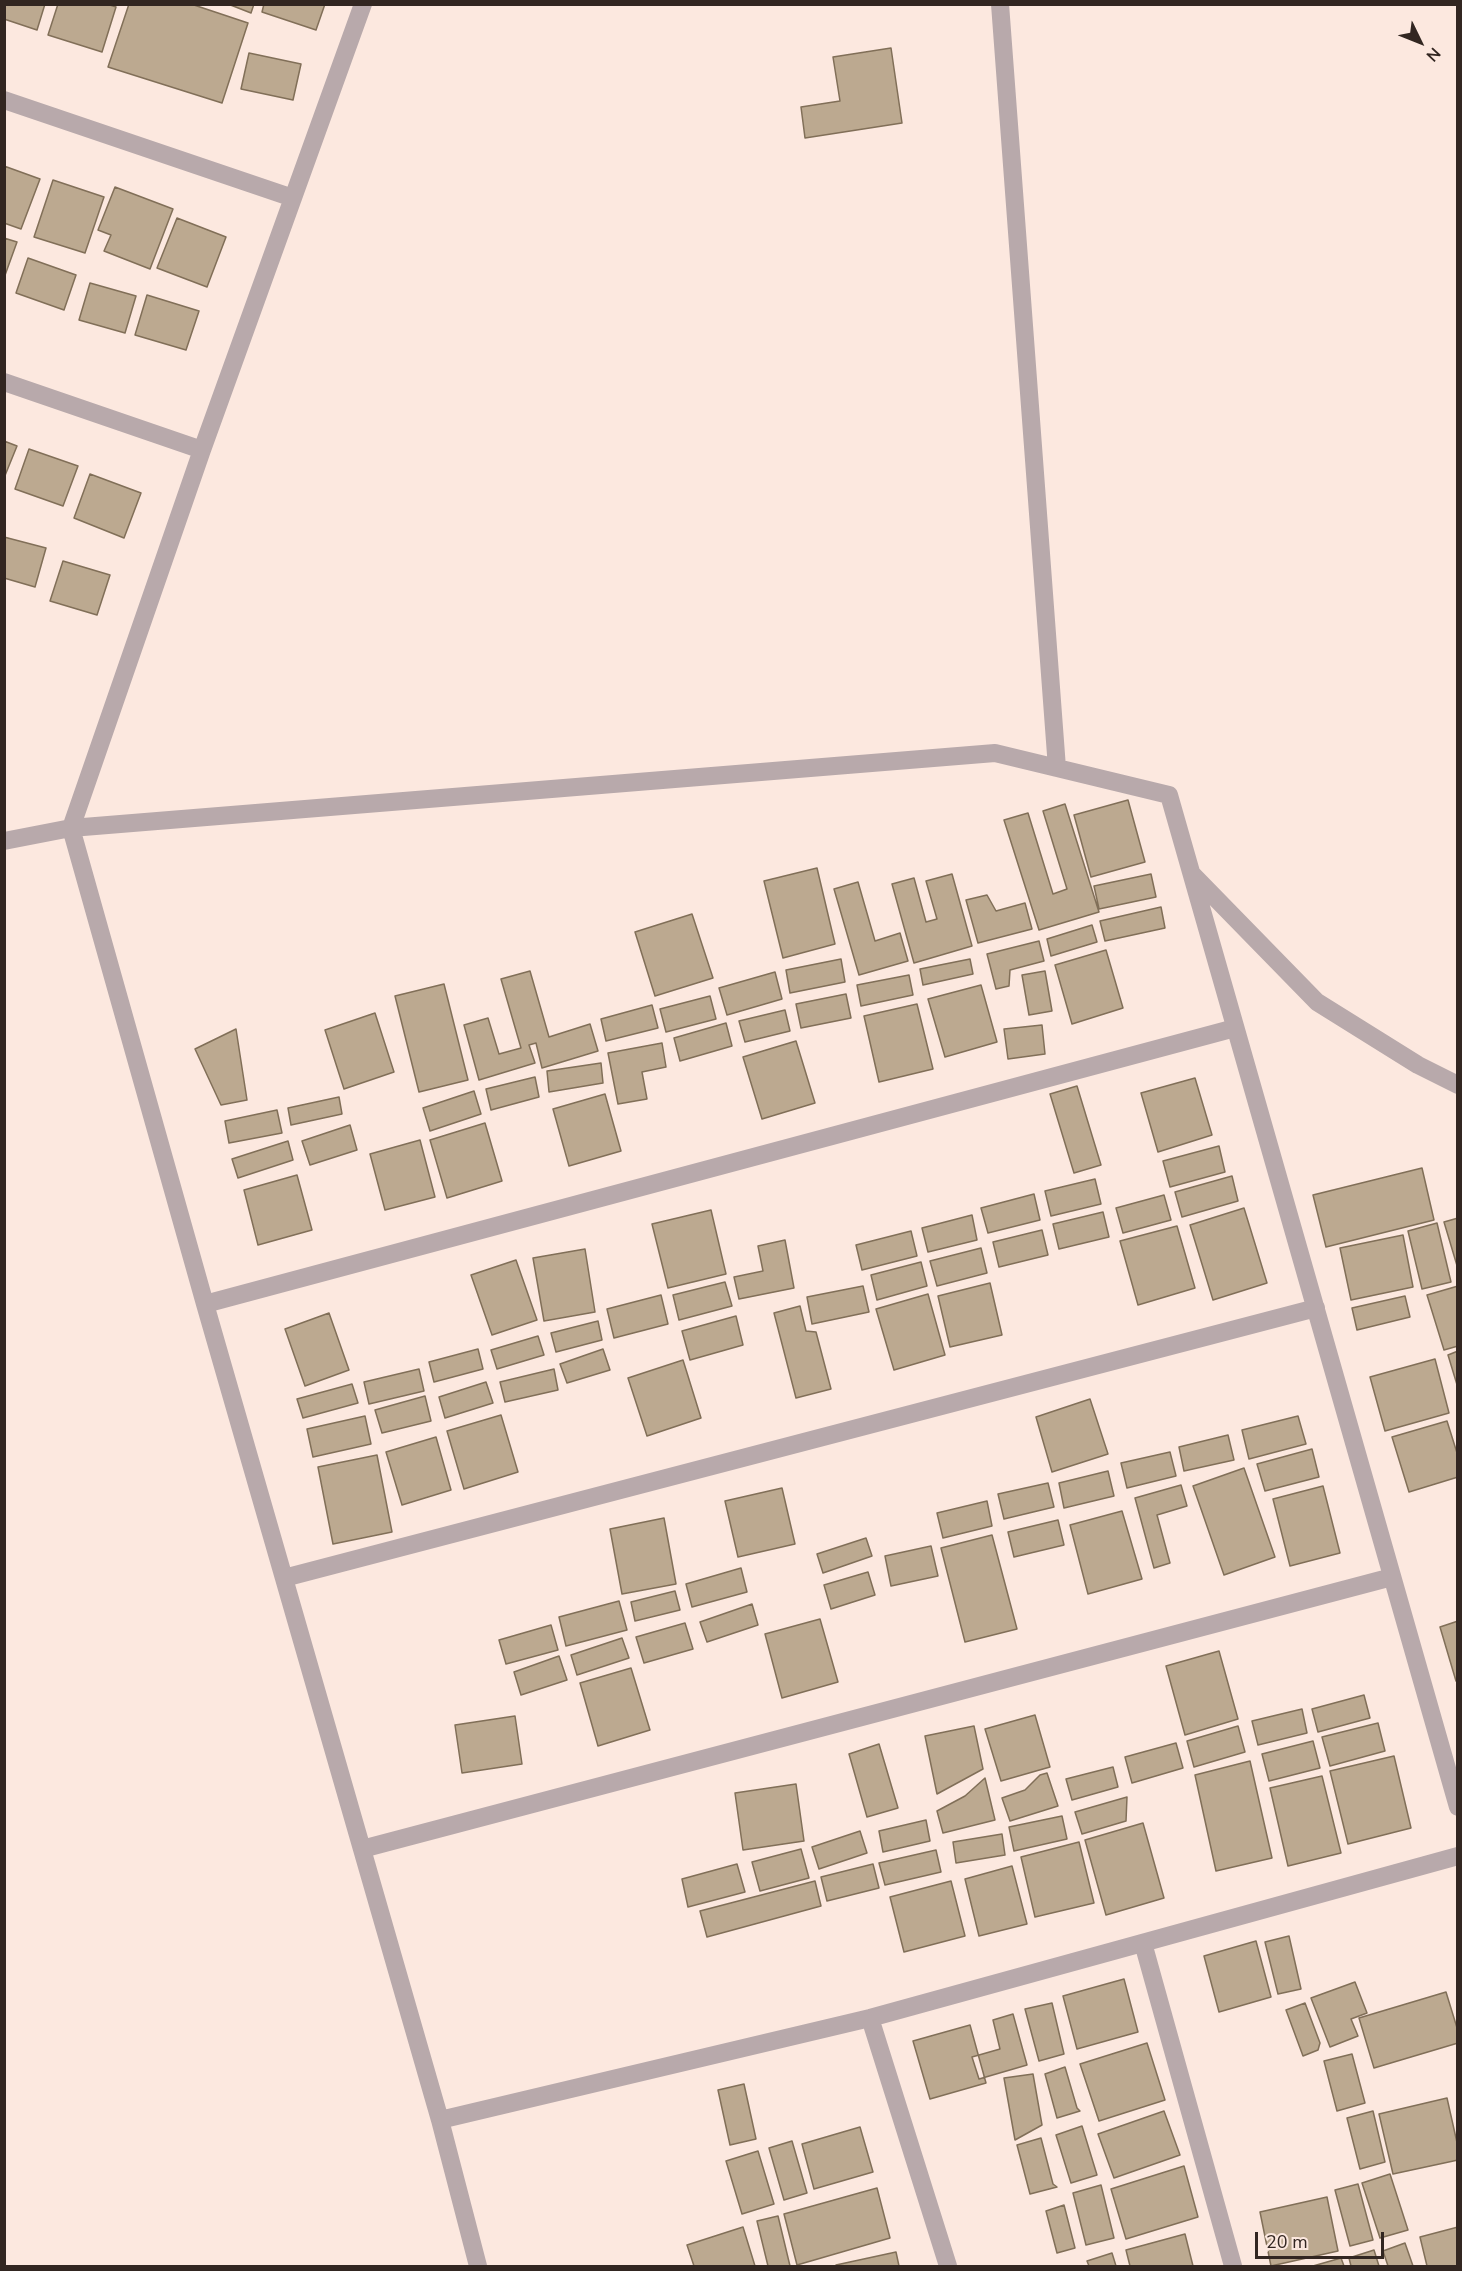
<!DOCTYPE html>
<html>
<head>
<meta charset="utf-8">
<style>
	body { margin:0 }
	#map { position:relative; width:1462px; height:2271px; overflow:hidden; background:#fce8df; font-family:"Nunito Sans",sans-serif }
	canvas { display:block }
	.frame { position:absolute; inset:0; border:6px solid #322621; pointer-events:none }
	.north { position:absolute; left:1390px; top:12px; width:60px; height:60px; -webkit-text-stroke:4px #fce8df; paint-order:stroke; rotate:133deg; font-size:16px; font-weight:700; line-height:24px; text-align:center; color:#322621 }
	.north::after { content:''; display:block; margin:auto; width:21px; height:27px; background:#322621; clip-path:polygon(50% 0,100% 100%,50% 72%,0 100%) }
	.scale { position:absolute; left:1255px; top:2232px; width:129px; height:27px; box-sizing:border-box; border:3px solid #322621; border-top:0; padding-left:8px; font-size:18px; line-height:21px; white-space:nowrap; color:#322621; -webkit-text-stroke:4px #fce8df; paint-order:stroke }
</style>
</head>
<body>
<div id="map">
<canvas width="1462" height="2271"></canvas>
<div class="frame"></div>
<div class="north">N</div>
<div class="scale">20 m</div>
</div>
<script>
const c = document.querySelector('canvas').getContext('2d');
c.lineJoin = 'round';
function fill(path, color) { c.fillStyle = color; c.fill(path, 'evenodd'); }
function stroke(path, color, width, dash) { c.strokeStyle = color; c.lineWidth = width; c.lineCap = dash ? 'butt' : 'round'; c.setLineDash(dash || []); c.stroke(path); }
const building = new Path2D(`
	M4,4H45L37,30L4,19Z
	M58,4H107L116,7L102,52L48,35Z
	M129,4H191L248,23L222,103L108,67Z
	M228,4H254L251,13Z
	M264,4H325L316,30L262,12Z
	M891,48L902,123L805,138L801,107L840,101L833,57Z
	M249,53L301,64L293,100L241,89Z
	M4,166L40,179L21,229L4,223Z
	M53,180L104,197L85,253L34,237Z
	M115,187L173,209L150,269L104,251L111,235L98,230Z
	M177,218L226,237L207,287L157,268Z
	M4,238L17,242L4,278Z
	M28,258L76,275L64,310L16,293Z
	M90,283L136,296L125,333L79,320Z
	M147,295L199,311L186,350L135,335Z
	M4,441L17,446L4,478Z
	M29,449L78,466L63,506L15,489Z
	M90,474L141,493L124,538L74,518Z
	M4,537L46,548L35,587L4,578Z
	M63,561L110,575L97,615L50,601Z
	M1128,800L1145,862L1091,877L1074,815Z
	M1065,804L1099,912L1039,930L1004,820L1028,813L1053,894L1067,889L1043,811Z
	M817,868L835,944L783,958L764,881Z
	M952,874L972,946L914,963L892,884L914,878L926,922L937,919L926,881Z
	M1151,874L1156,897L1099,909L1094,886Z
	M858,882L875,941L900,933L908,961L859,975L834,889Z
	M987,895L996,911L1025,903L1032,929L978,943L966,900Z
	M1161,907L1165,928L1105,941L1100,921Z
	M692,914L713,978L655,996L635,932Z
	M1092,925L1097,942L1051,956L1047,939Z
	M1039,941L1044,961L1010,970L1009,986L996,989L987,954Z
	M1106,950L1123,1008L1072,1024L1055,965Z
	M841,959L845,982L790,993L786,970Z
	M970,959L973,974L923,985L920,969Z
	M530,971L549,1037L590,1024L598,1051L542,1068L536,1043L529,1045L535,1063L479,1080L464,1025L488,1018L499,1054L521,1048L501,979Z
	M1045,971L1052,1011L1029,1015L1022,975Z
	M775,972L782,999L727,1015L719,988Z
	M909,975L913,995L861,1006L857,985Z
	M444,984L468,1080L419,1092L395,996Z
	M981,985L997,1042L945,1057L928,999Z
	M846,994L851,1018L801,1028L796,1004Z
	M710,996L716,1019L666,1032L660,1009Z
	M917,1004L933,1069L879,1082L864,1016Z
	M652,1005L658,1028L606,1041L601,1019Z
	M785,1010L790,1031L745,1042L739,1021Z
	M375,1013L394,1072L344,1089L325,1030Z
	M726,1023L732,1046L680,1061L674,1038Z
	M1042,1025L1045,1054L1008,1059L1004,1029Z
	M236,1029L247,1100L221,1105L195,1049Z
	M796,1041L815,1103L762,1119L743,1057Z
	M662,1043L666,1067L642,1072L647,1099L618,1104L608,1053Z
	M601,1063L603,1083L549,1092L547,1071Z
	M535,1077L539,1097L491,1110L486,1089Z
	M1195,1078L1212,1135L1158,1152L1141,1093Z
	M1077,1086L1101,1165L1074,1173L1050,1094Z
	M474,1091L481,1114L430,1131L423,1108Z
	M605,1094L621,1151L569,1166L553,1109Z
	M339,1097L342,1114L291,1125L288,1108Z
	M277,1110L282,1133L229,1143L225,1121Z
	M485,1123L502,1181L447,1198L430,1140Z
	M350,1125L357,1150L310,1165L302,1141Z
	M420,1140L435,1197L385,1210L370,1154Z
	M288,1141L293,1160L238,1178L232,1159Z
	M1219,1146L1225,1172L1170,1187L1163,1161Z
	M1422,1168L1434,1220L1326,1247L1313,1195Z
	M297,1175L312,1230L258,1245L244,1190Z
	M1232,1176L1238,1201L1182,1217L1175,1192Z
	M1095,1179L1101,1204L1051,1216L1045,1191Z
	M1034,1194L1040,1220L988,1233L981,1208Z
	M1164,1195L1171,1220L1123,1233L1116,1208Z
	M1244,1208L1267,1283L1213,1300L1190,1225Z
	M711,1210L726,1274L668,1288L652,1224Z
	M1103,1212L1109,1237L1059,1249L1053,1224Z
	M972,1215L977,1240L928,1252L922,1228Z
	M1458,1218V1269L1444,1222Z
	M1437,1223L1451,1282L1422,1289L1408,1231Z
	M1177,1226L1195,1288L1138,1305L1120,1241Z
	M1042,1230L1048,1255L999,1267L993,1242Z
	M911,1231L917,1256L862,1270L856,1245Z
	M1403,1235L1413,1287L1351,1300L1340,1248Z
	M785,1240L794,1288L739,1299L734,1277L763,1271L758,1246Z
	M981,1248L987,1273L937,1286L930,1261Z
	M585,1249L595,1312L544,1321L533,1258Z
	M516,1260L537,1320L492,1335L471,1275Z
	M921,1262L927,1286L877,1300L871,1275Z
	M725,1282L732,1306L679,1320L673,1295Z
	M990,1283L1002,1335L950,1347L938,1296Z
	M863,1286L869,1312L812,1324L807,1297Z
	M1458,1286V1346L1444,1350L1427,1295Z
	M928,1294L945,1355L894,1370L876,1309Z
	M661,1295L668,1324L614,1338L607,1309Z
	M1405,1296L1410,1317L1357,1330L1352,1308Z
	M800,1306L806,1331L816,1332L831,1389L796,1398L774,1313Z
	M329,1313L349,1370L305,1386L285,1329Z
	M736,1316L743,1345L690,1360L682,1331Z
	M598,1321L602,1340L556,1352L551,1333Z
	M538,1336L544,1355L497,1369L491,1350Z
	M478,1349L483,1369L434,1382L429,1362Z
	M603,1349L610,1370L567,1383L560,1364Z
	M1458,1351V1388L1448,1355Z
	M1435,1359L1449,1413L1385,1431L1370,1377Z
	M683,1360L701,1418L647,1436L628,1378Z
	M419,1369L424,1391L369,1404L364,1382Z
	M554,1369L558,1390L505,1402L500,1382Z
	M486,1382L493,1403L445,1418L439,1397Z
	M352,1384L358,1403L303,1418L297,1399Z
	M425,1396L431,1421L382,1433L375,1410Z
	M1090,1399L1108,1454L1052,1472L1036,1417Z
	M501,1415L518,1472L464,1489L447,1431Z
	M365,1416L371,1444L313,1457L307,1429Z
	M1298,1416L1306,1444L1249,1459L1242,1430Z
	M1447,1421L1458,1456V1477L1409,1492L1392,1437Z
	M1228,1435L1234,1460L1184,1471L1179,1447Z
	M436,1437L451,1490L402,1505L386,1452Z
	M1312,1449L1319,1477L1265,1491L1257,1464Z
	M1170,1452L1176,1476L1127,1488L1121,1463Z
	M377,1455L392,1532L333,1544L318,1467Z
	M1244,1468L1275,1557L1224,1575L1193,1486Z
	M1108,1471L1114,1496L1064,1508L1059,1483Z
	M1048,1483L1054,1507L1004,1519L998,1494Z
	M1181,1485L1187,1506L1157,1515L1170,1563L1154,1568L1135,1498Z
	M1323,1486L1340,1553L1290,1566L1273,1499Z
	M782,1488L795,1544L738,1557L725,1501Z
	M987,1501L992,1526L943,1538L937,1513Z
	M1122,1511L1142,1579L1088,1594L1070,1525Z
	M664,1518L676,1584L622,1594L610,1529Z
	M1058,1520L1064,1545L1014,1557L1008,1532Z
	M992,1535L1017,1629L965,1642L941,1548Z
	M866,1538L872,1556L823,1573L817,1554Z
	M931,1546L938,1576L891,1586L885,1556Z
	M741,1568L747,1592L692,1607L686,1584Z
	M868,1572L875,1595L831,1609L824,1585Z
	M675,1591L680,1610L635,1621L631,1602Z
	M619,1601L627,1630L566,1646L559,1617Z
	M752,1604L758,1625L707,1642L700,1622Z
	M820,1619L838,1682L782,1698L765,1634Z
	M1458,1621V1681H1456L1440,1627Z
	M685,1623L693,1649L644,1663L636,1637Z
	M551,1625L558,1650L506,1664L499,1640Z
	M622,1638L629,1658L577,1675L571,1655Z
	M1219,1651L1238,1719L1185,1735L1166,1666Z
	M559,1656L567,1680L521,1695L514,1672Z
	M631,1668L650,1730L598,1746L580,1683Z
	M1364,1695L1370,1718L1318,1732L1312,1709Z
	M1302,1709L1307,1733L1258,1745L1252,1721Z
	M1035,1715L1050,1767L1001,1781L985,1729Z
	M515,1716L522,1764L462,1773L455,1725Z
	M1378,1723L1385,1751L1330,1766L1322,1737Z
	M974,1726L983,1769L937,1794L925,1736Z
	M1238,1726L1245,1752L1194,1767L1187,1741Z
	M1313,1741L1320,1768L1269,1781L1262,1754Z
	M1176,1743L1183,1768L1132,1783L1125,1757Z
	M879,1744L898,1808L867,1817L849,1754Z
	M1394,1756L1411,1828L1348,1844L1330,1771Z
	M1250,1761L1272,1858L1216,1871L1195,1775Z
	M1113,1767L1118,1787L1072,1800L1066,1779Z
	M1047,1773L1058,1806L1010,1821L1002,1798L1025,1790L1040,1775Z
	M1322,1776L1341,1853L1288,1866L1270,1788Z
	M985,1778L995,1820L943,1833L937,1811L965,1796Z
	M796,1784L804,1841L743,1850L735,1793Z
	M1127,1797L1126,1821L1082,1834L1075,1812Z
	M1062,1816L1067,1839L1014,1851L1009,1827Z
	M926,1820L930,1841L883,1852L879,1831Z
	M1143,1823L1164,1898L1106,1915L1085,1840Z
	M860,1831L867,1853L819,1869L812,1847Z
	M1002,1834L1005,1855L956,1863L953,1842Z
	M1079,1842L1094,1903L1035,1917L1021,1857Z
	M801,1849L809,1878L760,1891L752,1862Z
	M936,1850L941,1872L885,1885L879,1863Z
	M737,1864L745,1892L688,1907L682,1879Z
	M873,1864L879,1888L827,1901L821,1877Z
	M1012,1866L1027,1924L979,1936L965,1879Z
	M815,1881L821,1906L707,1937L700,1911Z
	M951,1881L965,1936L904,1952L890,1897Z
	M1289,1936L1301,1989L1278,1994L1265,1942Z
	M1256,1941L1271,1997L1219,2012L1204,1956Z
	M1124,1979L1138,2032L1077,2049L1063,1996Z
	M1355,1982L1367,2013L1351,2019L1358,2036L1330,2047L1311,1998Z
	M1446,1992L1458,2031V2043L1374,2068L1359,2018Z
	M1052,2003L1064,2054L1039,2061L1025,2009Z
	M1305,2003L1320,2043L1318,2050L1303,2056L1286,2010Z
	M1013,2014L1027,2065L979,2079L972,2057L1000,2049L993,2020Z
	M970,2025L986,2083L930,2099L913,2041Z
	M1147,2043L1165,2100L1099,2121L1080,2064Z
	M1352,2054L1365,2103L1337,2111L1324,2061Z
	M1065,2067L1077,2108L1080,2111L1057,2118L1045,2074Z
	M1033,2074L1042,2125L1015,2140L1004,2078Z
	M744,2084L756,2139L730,2145L718,2090Z
	M1447,2098L1458,2147V2160L1393,2174L1379,2114Z
	M1164,2111L1180,2155L1114,2178L1098,2134Z
	M1373,2111L1385,2162L1360,2169L1347,2118Z
	M1082,2126L1097,2175L1071,2183L1056,2135Z
	M860,2127L873,2172L814,2189L802,2144Z
	M1041,2138L1053,2184L1057,2187L1030,2194L1017,2145Z
	M792,2141L807,2193L784,2200L769,2148Z
	M758,2151L774,2204L742,2214L726,2161Z
	M1184,2166L1198,2217L1126,2239L1111,2189Z
	M1390,2174L1408,2230L1380,2238L1362,2183Z
	M1358,2184L1373,2240L1350,2246L1335,2190Z
	M1101,2185L1114,2238L1086,2245L1073,2193Z
	M877,2188L890,2238L797,2265L784,2214Z
	M1327,2197L1338,2251L1271,2266L1260,2212Z
	M1064,2205L1075,2248L1057,2253L1046,2211Z
	M778,2216L790,2266H768L757,2221Z
	M743,2227L755,2266H694L687,2245Z
	M1458,2227V2266H1427L1420,2237Z
	M1185,2234L1193,2266H1130L1126,2250Z
	M1405,2243L1413,2266H1388L1383,2251Z
	M1374,2250L1379,2266H1351L1349,2258Z
	M896,2252L899,2266H836V2265Z
	M1112,2253L1116,2266H1089L1087,2261Z
	M1341,2258L1344,2266H1313Z`);
const street = new Path2D(`
	M363,4L202,450L71,828L205,1304L440,2120L478,2266
	M1000,4L1057,768
	M4,100L293,198
	M4,382L202,450
	M4,841L71,828L995,753L1169,795L1458,1807
	M1192,874L1317,1002L1418,1065L1458,1085
	M205,1304L1235,1028
	M284,1578L1316,1308
	M362,1849L1392,1577
	M1143,1943L1233,2266
	M870,2018L948,2266
	M440,2120L870,2018L1458,1856`);
fill(building, '#bca990');
stroke(building, '#816f58', 1.5);
stroke(street, '#b8a9ab', 18);
</script>
</body>
</html>
